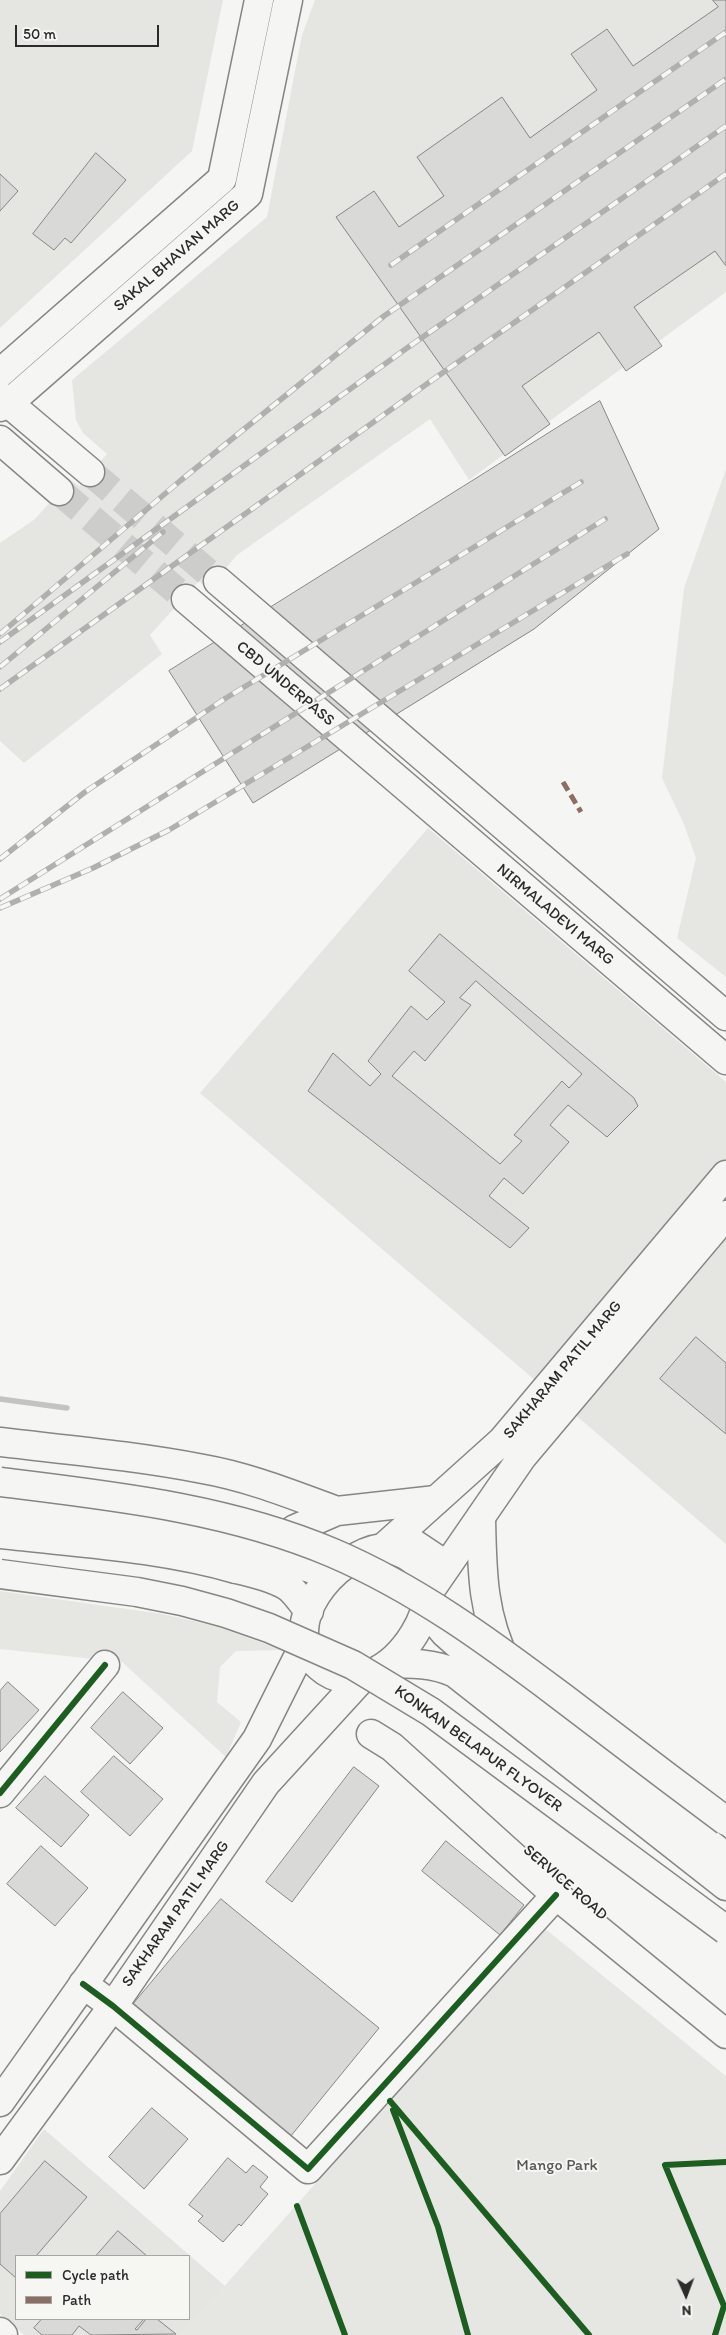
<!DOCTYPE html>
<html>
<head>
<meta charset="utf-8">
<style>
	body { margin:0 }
	#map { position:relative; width:726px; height:2335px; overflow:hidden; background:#f5f5f3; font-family:Itim,sans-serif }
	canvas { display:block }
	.legend { position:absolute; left:15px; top:2255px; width:175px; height:65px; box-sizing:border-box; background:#f6f6f2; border:1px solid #a5a5a2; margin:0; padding:6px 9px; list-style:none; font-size:15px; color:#2b2b2b }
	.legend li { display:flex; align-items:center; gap:10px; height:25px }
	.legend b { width:25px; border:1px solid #a5a5a2 }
	.north { position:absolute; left:661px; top:2270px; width:50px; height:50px; -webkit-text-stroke:4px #f6f6f2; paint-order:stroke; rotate:178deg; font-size:14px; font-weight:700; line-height:20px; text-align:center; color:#2b2b2b }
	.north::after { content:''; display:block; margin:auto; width:18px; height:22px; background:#2b2b2b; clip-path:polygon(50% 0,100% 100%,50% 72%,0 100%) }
	.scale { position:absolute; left:15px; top:25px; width:144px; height:22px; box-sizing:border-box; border:2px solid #2b2b2b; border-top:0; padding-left:6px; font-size:15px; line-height:18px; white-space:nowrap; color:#2b2b2b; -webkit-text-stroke:4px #f6f6f2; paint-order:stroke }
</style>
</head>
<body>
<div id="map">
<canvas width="726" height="2335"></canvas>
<ul class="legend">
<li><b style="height:6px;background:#1b5e20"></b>Cycle path</li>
<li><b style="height:6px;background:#8d6e63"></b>Path</li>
</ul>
<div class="north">N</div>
<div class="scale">50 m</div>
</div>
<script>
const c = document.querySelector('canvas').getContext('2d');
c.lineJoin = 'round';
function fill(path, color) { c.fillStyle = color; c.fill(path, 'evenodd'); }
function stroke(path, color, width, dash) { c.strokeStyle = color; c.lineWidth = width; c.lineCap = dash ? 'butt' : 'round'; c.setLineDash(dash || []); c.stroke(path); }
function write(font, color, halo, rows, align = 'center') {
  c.font = font + ' Itim,sans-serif'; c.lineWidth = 4; c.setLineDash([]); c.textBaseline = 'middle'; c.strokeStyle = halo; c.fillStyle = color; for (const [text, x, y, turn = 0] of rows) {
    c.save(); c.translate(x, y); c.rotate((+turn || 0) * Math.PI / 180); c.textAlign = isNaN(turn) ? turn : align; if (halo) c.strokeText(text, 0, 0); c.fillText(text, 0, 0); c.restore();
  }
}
const built = new Path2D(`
	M0,0H223L192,151L0,328Z
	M315,0H726V292L469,480L430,419L237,555L208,590L199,581L150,635L162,654L24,763L0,741V543L35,519L70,480L79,486L107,454L83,433L76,420L72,380L267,217L302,35Z
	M428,828L726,1082V1544L200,1093Z
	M44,2129L225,2286L181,2335H24L0,2314V2191ZM16,2256H189V2319H16Z`);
const green = new Path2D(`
	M726,469V977L677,938L696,858L683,822L662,778L684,588Z
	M0,1591L162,1614L215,1626L282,1650L236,1651L220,1667L217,1702L241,1722L226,1757L122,1662L0,1649Z
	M543,1927L726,2076V2335H181Z`);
const stream = new Path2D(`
	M0,1399L67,1408`);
const building = new Path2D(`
	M713,0H726V266L715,251L634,307L662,346L626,371L599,332L522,386L550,424L505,456L336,217L374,191L399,227L444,196L417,157L502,97L530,138L597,90L571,54L607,29L633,66L718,7Z
	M96,153L126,180L71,243L65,238L54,250L33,234Z
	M0,174L18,191L0,211Z
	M600,401L659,529L534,629L253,803L169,671Z
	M440,934L634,1098L638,1106L607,1137L568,1105L556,1118L550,1125L569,1142L523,1194L504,1178L489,1196L529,1228L510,1248L308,1091L333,1053L370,1086L381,1074L368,1061L411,1006L427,1020L445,1002L409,971ZM476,981L582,1074L569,1088L562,1081L514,1135L522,1141L500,1164L392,1076L414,1051L425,1061L471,1005L460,998Z
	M696,1337L726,1363V1434L660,1379Z
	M8,1682L39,1710L0,1752V1691Z
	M123,1692L163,1728L130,1764L91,1728Z
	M114,1756L163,1799L130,1836L81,1792Z
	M354,1767L379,1786L292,1902L266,1882Z
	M45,1776L89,1815L61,1847L16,1808Z
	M446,1841L524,1905L500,1935L422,1871Z
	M41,1846L88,1888L55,1926L7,1884Z
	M221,1899L379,2028L290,2137L131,2007Z
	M152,2108L188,2139L144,2189L109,2157Z
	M228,2158L246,2173L253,2165L268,2177L260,2187L268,2194L241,2226L239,2224L223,2242L198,2221L203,2216L189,2205Z
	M45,2161L87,2197L36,2256H16V2278L0,2264V2214Z
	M118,2231L147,2256H96Z
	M42,2319H144L135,2329L137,2330L146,2319H157L176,2334L91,2335L79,2326L72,2335H42L34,2328Z`);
const majorTunnel = new Path2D(`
	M90,472L218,581
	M59,491L186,599`);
const minor = new Path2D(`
	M371,1734L392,1747L556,1895L726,2034
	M0,1793L105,1665
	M83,1984L113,2006L308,2169L556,1895`);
const major = new Path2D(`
	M0,373L222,179L259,0
	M0,396L90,472
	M0,407L9,403L248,194L288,0
	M0,440L59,491
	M218,581L726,1016
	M186,599L726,1060
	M399,1534L447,1566
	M383,1548L502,1441L726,1175
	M429,1592L522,1457L726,1215
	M0,2102L257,1739L305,1643
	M0,2160L113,2006L266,1783L363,1677
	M0,2332L3,2335`);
const highway = new Path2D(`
	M0,1442C68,1450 136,1456 203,1469C249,1477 293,1495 337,1511
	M0,1511L185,1534L262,1552L330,1575
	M481,1517C482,1570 482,1615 507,1664
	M0,1534C78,1543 160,1547 236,1569C253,1573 271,1577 287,1586C296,1592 302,1603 309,1611
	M269,1547L295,1529L337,1511L436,1500
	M383,1548C488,1564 382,1722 320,1667C275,1627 334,1554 383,1548Z
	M425,1609L445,1633L470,1655L726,1857
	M388,1664C411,1663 433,1663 455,1673L726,1886`);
const rail = new Path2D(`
	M391,265L726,32
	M0,634L180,481L384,316L726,79
	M0,642L407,348L726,126
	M0,667L163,532
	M0,689L431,381L726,174
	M0,859L85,792L226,698L581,482
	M0,899L605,519
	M0,908L93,868L169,830L627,554`);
const highwayBridge = new Path2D(`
	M0,1482C113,1496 227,1508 333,1553C417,1589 489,1642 562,1697C617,1739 671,1780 726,1821
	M0,1574L137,1592L182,1601L226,1613L269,1628L353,1665L431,1712L726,1930`);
const quiet = new Path2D(`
	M563,782L581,812`);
const cycleway = new Path2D(`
	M0,1793L105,1665
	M83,1984L113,2006L308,2169L556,1895
	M390,2101L589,2335
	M393,2110L438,2227L468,2335
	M297,2206L345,2335
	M715,2335L724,2306L665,2165L726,2162`);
const streetNames = [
	["SAKAL BHAVAN MARG",177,256,-41],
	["CBD UNDERPASS",285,684,40],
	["NIRMALADEVI MARG",555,915,40],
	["SAKHARAM PATIL MARG",563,1370,-50],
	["KONKAN BELAPUR FLYOVER",478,1749,36],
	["SERVICE ROAD",565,1883,41],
	["SAKHARAM PATIL MARG",176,1914,-55]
];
const parkNames = [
	["Mango Park",557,2166]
];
fill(built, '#e5e5e2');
fill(green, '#e6e6e2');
stroke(stream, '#c3c3c1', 5.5);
fill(building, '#d9d9d8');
stroke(building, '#868685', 1);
stroke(majorTunnel, '#cdcdcb', 28, [28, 14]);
stroke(minor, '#868685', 31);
stroke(major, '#868685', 31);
stroke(highway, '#868685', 31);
stroke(minor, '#f5f5f3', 28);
stroke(major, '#f5f5f3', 28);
stroke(highway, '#f5f5f3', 28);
stroke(rail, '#b0b0af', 5.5);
stroke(rail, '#f6f6f2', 4, [11]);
stroke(highwayBridge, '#868685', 31, []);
stroke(highwayBridge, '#f5f5f3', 28);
stroke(quiet, '#8d6e63', 5, [10, 5]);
stroke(cycleway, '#1b5e20', 6);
write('16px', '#2b2b2b', '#f6f6f2', streetNames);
write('16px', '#565656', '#f6f6f2', parkNames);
</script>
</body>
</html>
